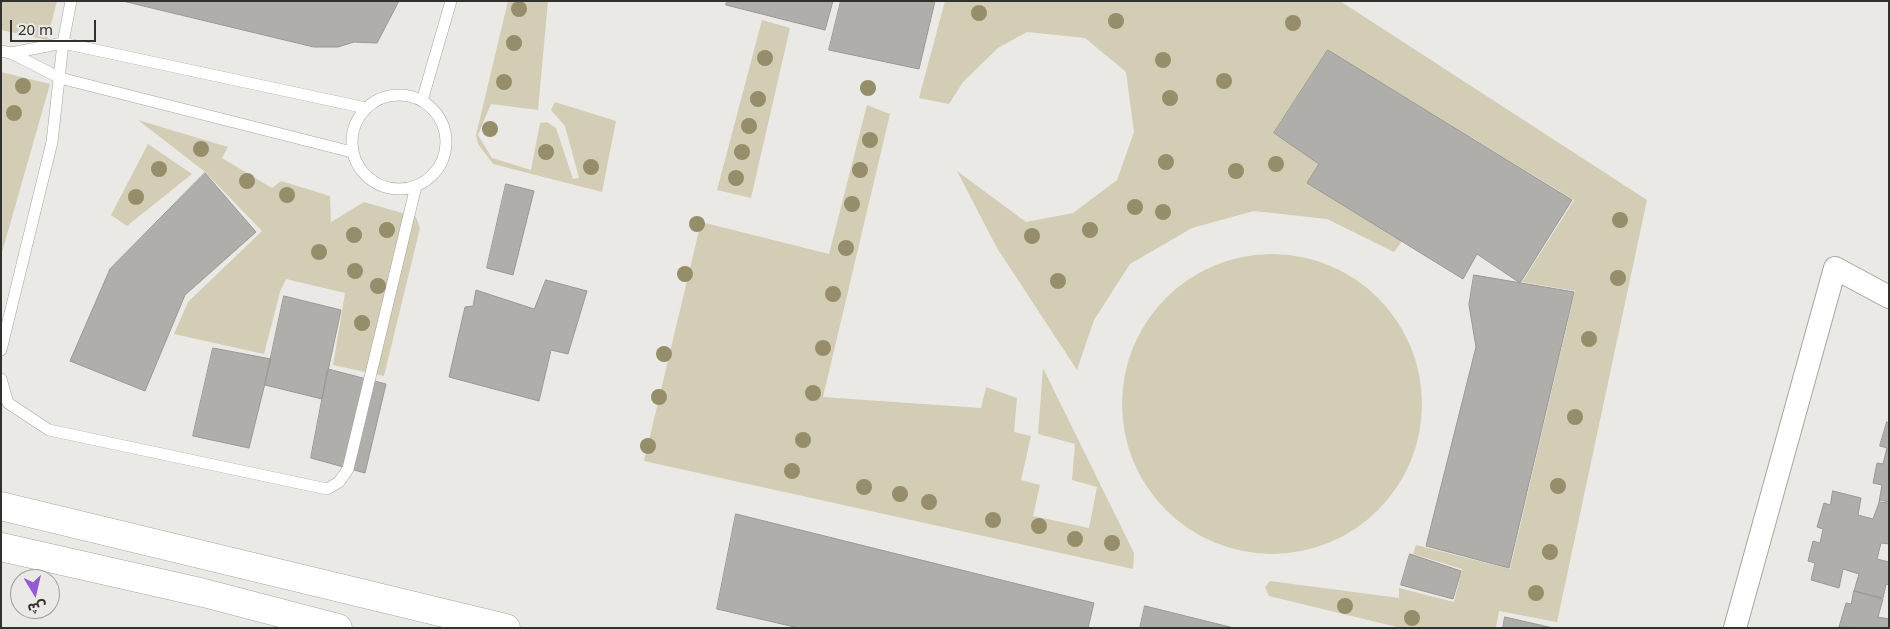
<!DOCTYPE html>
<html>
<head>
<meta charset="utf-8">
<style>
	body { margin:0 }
	#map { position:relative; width:1890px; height:629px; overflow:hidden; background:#eae9e5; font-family:"Noto Sans","Noto Sans Arabic",sans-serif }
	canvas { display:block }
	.frame { position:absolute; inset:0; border:2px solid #31312f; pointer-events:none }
	.north { position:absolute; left:10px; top:569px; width:50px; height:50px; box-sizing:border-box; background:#eae9e5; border:1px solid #a09f9c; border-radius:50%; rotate:171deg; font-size:14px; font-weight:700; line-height:20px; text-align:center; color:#31312f }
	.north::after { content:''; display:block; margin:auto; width:18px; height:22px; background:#925bd4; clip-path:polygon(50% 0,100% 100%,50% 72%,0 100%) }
	.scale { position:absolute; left:10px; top:20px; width:86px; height:22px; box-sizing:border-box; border:2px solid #31312f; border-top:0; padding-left:6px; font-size:15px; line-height:18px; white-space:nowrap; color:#31312f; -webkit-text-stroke:4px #eae9e5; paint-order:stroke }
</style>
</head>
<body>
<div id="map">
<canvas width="1890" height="629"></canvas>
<div class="frame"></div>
<div class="north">ش</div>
<div class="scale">20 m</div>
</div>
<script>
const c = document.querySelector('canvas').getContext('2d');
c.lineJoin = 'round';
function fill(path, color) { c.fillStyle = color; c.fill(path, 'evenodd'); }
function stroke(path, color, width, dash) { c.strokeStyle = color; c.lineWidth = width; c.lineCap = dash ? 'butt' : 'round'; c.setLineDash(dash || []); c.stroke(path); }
const green = new Path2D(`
	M1,1H57L47,40L1,30Z
	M508,1H548L538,110L491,104L478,135L492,158L531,170L540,123L547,122L556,128L573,179L579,178L565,126L551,110L555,102L616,121L602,192L493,164L478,144L476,135Z
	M945,1H1340L1647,200L1557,622L1499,611L1496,628H1401L1269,596L1265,587L1270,581L1399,598V588L1454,602L1462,569L1413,554L1416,545L1510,569L1575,291L1522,282L1574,200L1328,50L1274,133L1319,164L1307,183L1402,241L1394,252L1327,219L1254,211L1192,228L1130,264L1094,320L1077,370L997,248L957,171L1026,222L1073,213L1117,180L1134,132L1126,72L1085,38L1027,32L998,48L963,82L949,104L919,98Z
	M762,20L790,28L751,198L717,190Z
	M1,72L50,84L1,256Z
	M867,105L890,114L823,397L981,408L986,387L1017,398L1014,432L1031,436L1021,480L1040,485L1033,516L1089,528L1097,487L1072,480L1075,444L1038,434L1043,368L1134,553L1133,569L644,461L701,222L829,254Z
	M138,120L228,147L222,158L272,188L281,181L330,196L331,222L364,202L416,217L420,228L384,376L333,365L345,293L286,279L280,292L264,354L174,334L188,302L262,231L204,171Z
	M148,144L192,174L127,226L111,215Z
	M1122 404a150 150 0 1 1 300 0a150 150 0 1 1-300 0Z`);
const building = new Path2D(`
	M123,1H399L377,43L354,42L338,47H314Z
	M727,1H833L825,30L726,5Z
	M841,1H935L919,69L829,50Z
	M1328,50L1572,200L1520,283L1477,254L1463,279L1307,183L1319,164L1274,133Z
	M205,173L256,232L185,295L145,391L70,361L110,269Z
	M506,184L534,191L513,275L487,268Z
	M1474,275L1574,292L1509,568L1426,546L1476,347L1469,305Z
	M546,280L587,291L568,354L551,350L539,401L449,377L465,307L473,306L476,290L534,309Z
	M284,296L341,310L322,399L265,385Z
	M213,348L271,359L249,448L193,436Z
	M328,369L386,384L365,473L311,458Z
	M1887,422L1889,423V503L1879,502L1882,485L1873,483L1877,463L1883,464L1887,448L1880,446Z
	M1833,491L1861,498L1858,515L1873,519L1880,500L1889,502V544L1881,543L1877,559L1889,562V585L1886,584L1883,598L1854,591L1859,574L1843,569L1839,588L1811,580L1815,563L1808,561L1813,541L1820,543L1823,529L1817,527L1824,503L1830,505Z
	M736,514L1094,603L1088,628H799L717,609Z
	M1410,554L1461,571L1453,599L1401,585Z
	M1854,591L1883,599L1878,617L1889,619V628L1839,627L1846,603L1851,604Z
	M1145,606L1234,628H1140Z
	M1505,617L1553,628H1503Z`);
const service = new Path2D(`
	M1,51L11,53L60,78L352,152
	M11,53L63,43L366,108
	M352 142a47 47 0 1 1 94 0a47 47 0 1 1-94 0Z
	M422,101L451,1
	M1,350L52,142L63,43L71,1
	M1,379L8,403L49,430L327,489L339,482L348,469L416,186`);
const minor = new Path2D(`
	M1735,628L1835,268L1889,297`);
const tertiary = new Path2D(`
	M1,506L506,628
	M1,547L204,593L338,628`);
const trees = [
	[519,9],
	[979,13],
	[1116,21],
	[1293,23],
	[514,43],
	[765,58],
	[1163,60],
	[1224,81],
	[504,82],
	[23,86],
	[868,88],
	[1170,98],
	[758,99],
	[14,113],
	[749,126],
	[490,129],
	[870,140],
	[201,149],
	[546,152],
	[742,152],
	[1166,162],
	[1276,164],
	[591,167],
	[159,169],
	[860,170],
	[1236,171],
	[736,178],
	[247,181],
	[287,195],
	[136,197],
	[852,204],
	[1135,207],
	[1163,212],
	[1620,220],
	[697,224],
	[387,230],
	[1090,230],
	[354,235],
	[1032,236],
	[846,248],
	[319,252],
	[355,271],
	[685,274],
	[1618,278],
	[1058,281],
	[378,286],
	[833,294],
	[362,323],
	[1589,339],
	[823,348],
	[664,354],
	[813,393],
	[659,397],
	[1575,417],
	[803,440],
	[648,446],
	[792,471],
	[1558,486],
	[864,487],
	[900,494],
	[929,502],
	[993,520],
	[1039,526],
	[1075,539],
	[1112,543],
	[1550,552],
	[1536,593],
	[1345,606],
	[1412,618]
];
fill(green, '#d4cdb5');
fill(building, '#afaeaa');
stroke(building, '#999894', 1);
stroke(service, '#a6a5a1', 12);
stroke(minor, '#a6a5a1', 24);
stroke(tertiary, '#a6a5a1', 29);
stroke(service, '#fff', 11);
stroke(minor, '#fff', 22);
stroke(tertiary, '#fff', 28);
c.fillStyle = '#968d6b';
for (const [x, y] of trees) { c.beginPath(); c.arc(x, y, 8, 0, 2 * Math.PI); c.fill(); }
</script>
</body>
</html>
